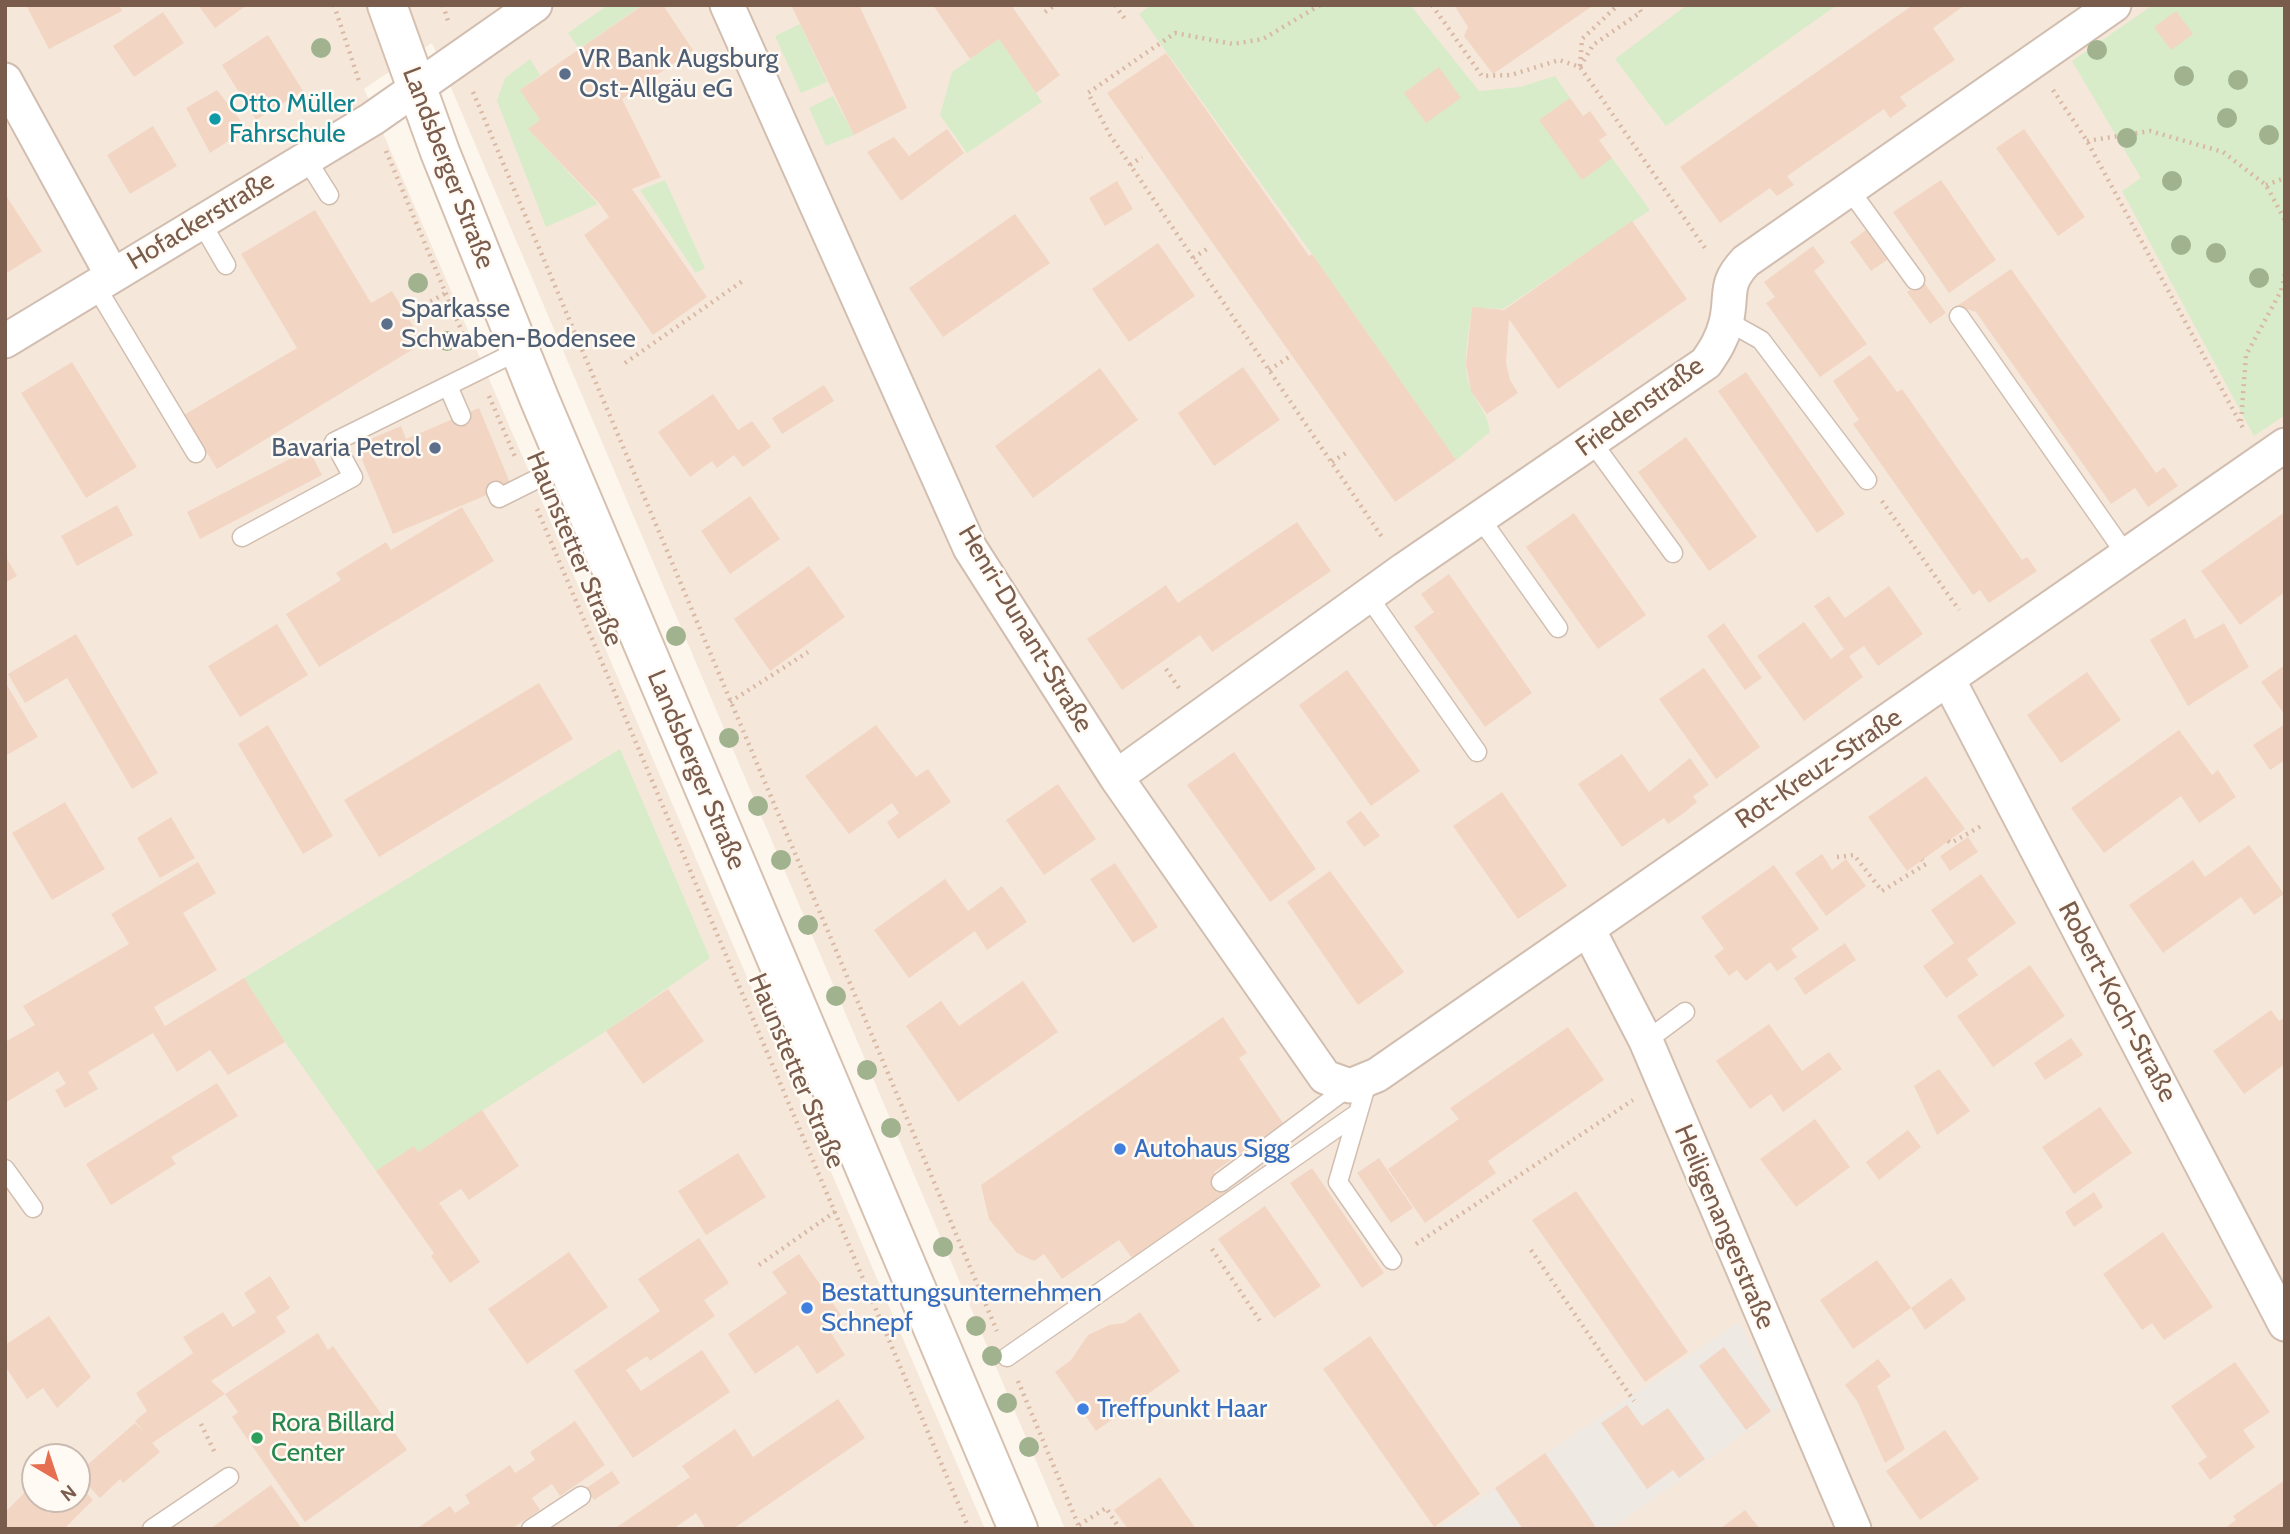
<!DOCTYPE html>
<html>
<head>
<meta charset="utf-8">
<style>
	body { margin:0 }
	#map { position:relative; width:2290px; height:1534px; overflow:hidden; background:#fdf6ec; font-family:Cabin,sans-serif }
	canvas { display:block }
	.frame { position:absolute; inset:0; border:7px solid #7a5c4d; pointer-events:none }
	.north { position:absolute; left:21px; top:1443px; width:70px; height:70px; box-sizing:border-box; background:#fffaf3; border:2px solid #cabbb1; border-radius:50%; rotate:141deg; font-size:19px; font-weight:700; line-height:28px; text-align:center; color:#7a5c4d }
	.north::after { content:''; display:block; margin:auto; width:24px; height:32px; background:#e76f51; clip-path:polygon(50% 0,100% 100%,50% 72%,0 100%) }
</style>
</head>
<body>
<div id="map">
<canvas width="2290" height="1534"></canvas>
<div class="frame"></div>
<div class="north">N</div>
</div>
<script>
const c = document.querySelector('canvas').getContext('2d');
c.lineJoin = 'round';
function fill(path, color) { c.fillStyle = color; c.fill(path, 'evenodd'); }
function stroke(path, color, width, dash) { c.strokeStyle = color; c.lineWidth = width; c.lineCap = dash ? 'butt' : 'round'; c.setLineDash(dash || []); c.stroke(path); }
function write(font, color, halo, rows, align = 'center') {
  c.font = font + ' Cabin,sans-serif'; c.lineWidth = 5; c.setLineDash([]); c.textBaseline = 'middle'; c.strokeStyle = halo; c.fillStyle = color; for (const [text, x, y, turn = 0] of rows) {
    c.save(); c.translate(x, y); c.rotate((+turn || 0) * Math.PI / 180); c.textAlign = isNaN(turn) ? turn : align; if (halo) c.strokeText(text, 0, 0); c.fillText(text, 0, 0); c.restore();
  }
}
const residential = new Path2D(`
	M5,5H2285V1529H1065L432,43L364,89L985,1529H5ZM35,1457H77V1499H35Z`);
const industrial = new Path2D(`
	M1739,1322L1781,1407L1611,1529H1436Z`);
const green = new Path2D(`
	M608,5H642L579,49L568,33Z
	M1151,5H1410L1479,91L1520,87L1555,76L1570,98L1539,120L1612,158L1650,210L1503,309L1472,308C1469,334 1460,367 1472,392C1480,409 1487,412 1490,432L1456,460L1312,254L1139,14Z
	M1687,5H1837L1666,126L1615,59Z
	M2153,5H2281L2285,11V415L2254,436L2122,191L2141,178L2072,61Z
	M800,24L827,82L801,93L775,36Z
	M999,39L1042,102L967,153L940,115L952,72Z
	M530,59L540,75L520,90L540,120L528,129L598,204L546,227L497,101L505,78Z
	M833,96L854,135L826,146L809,108Z
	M665,180L705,268L696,273L640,190Z
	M620,749L710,958L606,1031L418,1152L414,1146L376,1171L285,1042L244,978Z`);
const building = new Path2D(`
	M26,5H119L122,11L49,49Z
	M198,5H247L215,28Z
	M643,5H663L693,50L622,99L661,177L632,189L707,297L653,335L584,235L609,217L599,203L528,129L540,120L520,90Z
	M791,5H859L907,108L854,135Z
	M933,5H1011L1060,75L1036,93L999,39L970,59Z
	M1454,5H1594L1493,74L1464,36L1468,27Z
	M1913,5H1965L1933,28L1955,60L1900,97L1907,106L1890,118L1884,109L1787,176L1794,185L1777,196L1770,188L1720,223L1680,167Z
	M2176,11L2193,34L2171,50L2154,27Z
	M163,12L184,43L134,77L113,46Z
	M268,35L303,91L256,120L222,65Z
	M1166,53L1309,256L1312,254L1456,460L1395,502L1107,93Z
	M1439,67L1461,98L1426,123L1404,93Z
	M217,90L247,129L210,153L186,108Z
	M1570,98L1583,116L1590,111L1607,135L1599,140L1612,158L1582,180L1539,120Z
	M153,126L177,166L130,194L107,155Z
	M947,129L964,153L901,201L867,152L894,137L909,156Z
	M2024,129L2085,217L2058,236L1996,148Z
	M1941,180L1996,260L1949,293L1893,212Z
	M1117,181L1133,209L1105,226L1089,198Z
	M5,194L42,251L5,274Z
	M315,210L371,303L392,291L423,343L217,469L184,415L297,348L241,254Z
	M1015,214L1050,263L943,337L909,288Z
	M1632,221L1687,299L1558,389L1509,319L1506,363L1510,380L1518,393L1487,414L1471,391L1466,364L1472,307L1504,310Z
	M1866,230L1887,260L1871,271L1850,242Z
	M1158,243L1195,296L1129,342L1092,289Z
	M1813,246L1825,262L1814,271L1867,344L1820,377L1766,303L1775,297L1764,282Z
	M2011,269L2156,473L2164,467L2178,486L2148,507L2135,488L2111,504L1976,312L1957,306Z
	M1923,281L1946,313L1930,324L1907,292Z
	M1870,355L1897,392L1902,389L2022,560L2027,557L2037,571L1989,603L1980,590L1973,595L1853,424L1859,420L1833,381Z
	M72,362L137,467L86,498L21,393Z
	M1243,367L1280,420L1214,466L1178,413Z
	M1100,368L1138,420L1033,498L995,446Z
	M1746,372L1845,514L1817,533L1718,391Z
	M824,385L834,401L782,434L772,418Z
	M713,394L738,430L752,421L771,447L743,467L734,455L717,468L712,461L690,477L658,432Z
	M479,408L511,485L393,534L356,445L401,426L406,439Z
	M1686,437L1757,537L1709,571L1638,472Z
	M309,449L322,475L200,539L187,512Z
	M750,496L780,539L730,574L701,531Z
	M117,505L133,535L77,566L61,536Z
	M462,507L494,561L319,667L286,614L341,580L336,573L386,542L391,550Z
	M2285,512V592L2240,625L2201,571Z
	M1574,513L1646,615L1598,649L1526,547Z
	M1297,522L1331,571L1212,652L1200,635L1122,690L1087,639L1166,585L1178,603Z
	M5,555L17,576L5,583Z
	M809,566L845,617L770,671L734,619Z
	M1449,574L1532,693L1485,727L1414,627L1434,612L1421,594Z
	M1889,586L1923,634L1878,666L1864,646L1849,656L1863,677L1804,721L1757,656L1804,622L1831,659L1844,649L1814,606L1829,596L1845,618Z
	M2185,618L2195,639L2224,623L2249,667L2188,706L2150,640Z
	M1724,623L1762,678L1745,690L1707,636Z
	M277,624L308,675L240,717L208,666Z
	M76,634L158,773L132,789L67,678L25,703L8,674Z
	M2285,665V715L2261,682Z
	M1704,668L1760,747L1716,779L1659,699Z
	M1347,670L1420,771L1371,806L1299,705Z
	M2087,672L2121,720L2061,763L2027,715Z
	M5,682L38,737L5,756Z
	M539,683L573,739L379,857L344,800Z
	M2285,724V760L2270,770L2253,745Z
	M268,725L333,836L303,854L238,744Z
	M876,725L916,777L928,769L951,802L898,839L887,822L899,813L892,803L849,834L805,776Z
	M2179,730L2212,775L2218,770L2236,797L2199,823L2181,796L2104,853L2071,808Z
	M1234,752L1316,869L1270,902L1187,785Z
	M1622,754L1649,792L1690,758L1709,785L1693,796L1697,802L1684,813L1668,824L1664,818L1622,847L1578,784Z
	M1926,776L1965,829L1907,871L1868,817Z
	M1058,784L1096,839L1044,875L1006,820Z
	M1502,792L1567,886L1518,919L1453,826Z
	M65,802L105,869L52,900L12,833Z
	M1361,811L1380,836L1364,847L1346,822Z
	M171,817L195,858L160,878L137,838Z
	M1968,837L1978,852L1950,871L1940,856Z
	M2249,845L2284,894L2254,915L2241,897L2163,953L2129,905L2193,860L2205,877Z
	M1822,854L1832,870L1846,859L1866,886L1826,916L1795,873Z
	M198,862L216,893L183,913L217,970L154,1007L165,1026L244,978L285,1042L228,1075L210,1050L177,1072L153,1033L88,1072L98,1089L65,1108L55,1090L66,1084L58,1071L5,1103V1042L35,1025L23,1006L129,944L111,914Z
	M1115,863L1158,927L1133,943L1090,879Z
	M1774,865L1819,929L1791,949L1797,957L1777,971L1770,962L1746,981L1737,970L1729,976L1714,956L1724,949L1701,917Z
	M1330,871L1404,972L1358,1005L1287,902Z
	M1981,874L2016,923L1967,959L1978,975L1946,998L1923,966L1954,943L1931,910Z
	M945,879L968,911L1002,886L1027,922L987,950L975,931L909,978L874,930Z
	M1845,943L1856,960L1805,995L1794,978Z
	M2030,965L2065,1016L1993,1067L1957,1016Z
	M1023,981L1058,1032L958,1102L906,1026L941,1001L959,1026Z
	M668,989L704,1041L643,1084L606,1031Z
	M2271,1010L2279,1021L2285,1017V1064L2244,1094L2213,1051Z
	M1223,1017L1247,1053L1239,1058L1283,1123L1214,1172L1228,1191L1132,1258L1119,1240L1062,1279L1044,1254L1034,1261L1017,1253L989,1219L981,1185Z
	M1769,1024L1802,1071L1829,1052L1842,1069L1783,1112L1771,1094L1750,1109L1716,1061Z
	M1568,1027L1604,1080L1488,1161L1496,1173L1425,1223L1388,1169L1459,1119L1450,1108Z
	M2071,1038L2083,1055L2045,1080L2034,1063Z
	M1939,1069L1970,1111L1937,1135L1914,1086Z
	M217,1083L238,1116L171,1157L176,1164L111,1205L86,1164Z
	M2100,1107L2132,1153L2074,1194L2042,1147Z
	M482,1110L519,1166L469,1200L461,1189L439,1203L480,1262L450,1283L431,1256L434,1253L376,1171L414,1146L418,1152Z
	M1815,1119L1850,1167L1796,1207L1760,1159Z
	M1908,1130L1921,1147L1879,1180L1866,1162Z
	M738,1153L766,1197L706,1235L678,1191Z
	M1379,1158L1413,1208L1391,1223L1357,1173Z
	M1312,1168L1384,1273L1362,1288L1290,1183Z
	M1576,1191L1688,1352L1645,1382L1532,1220Z
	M2094,1192L2103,1207L2074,1227L2065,1212Z
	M1265,1206L1321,1286L1274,1318L1218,1239Z
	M2163,1232L2213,1307L2164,1340L2152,1323L2142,1330L2103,1274Z
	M699,1238L729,1283L704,1300L715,1316L650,1361L647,1356L626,1370L641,1391L702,1350L730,1392L633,1458L574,1371L660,1311L638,1279Z
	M569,1252L608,1307L527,1364L488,1309Z
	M799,1254L841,1315L826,1325L845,1355L817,1374L798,1345L755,1374L728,1334L787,1293L772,1272Z
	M1877,1260L1911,1308L1951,1278L1966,1299L1925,1330L1911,1308L1853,1349L1820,1300Z
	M270,1276L290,1308L276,1317L286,1332L211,1381L225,1394L152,1443L160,1452L123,1483L120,1479L100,1498L77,1474L135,1423L143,1431L135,1421L147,1411L136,1393L193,1353L183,1337L223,1312L233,1327L256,1312L244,1293Z
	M1140,1312L1180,1371L1096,1431L1055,1372L1071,1360L1088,1335L1109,1325L1124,1323Z
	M49,1316L91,1377L57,1408L43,1388L27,1399L5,1366V1345Z
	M318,1333L328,1350L333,1346L407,1450L305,1522L232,1417L238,1412L225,1394Z
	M1370,1336L1480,1494L1434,1527L1323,1369Z
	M1724,1347L1771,1411L1746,1430L1699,1366Z
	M1878,1359L1891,1376L1877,1386L1905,1449L1885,1463L1857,1401L1845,1385Z
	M2235,1362L2270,1412L2243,1430L2255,1447L2210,1480L2198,1463L2207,1457L2171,1406Z
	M838,1399L865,1438L733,1529H706L696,1513L673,1529H614L690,1477L682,1466L735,1429L753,1457Z
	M1627,1405L1642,1426L1668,1408L1705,1459L1679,1478L1673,1470L1647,1489L1601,1423Z
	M575,1421L605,1465L560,1496L552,1484L540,1492L532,1498L540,1510L511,1529H416L450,1506L455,1513L470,1503L465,1495L510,1465L515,1473L535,1460L530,1452Z
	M1945,1430L1979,1479L1920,1520L1886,1471Z
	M1545,1453L1573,1493L1597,1529H1523L1513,1515L1495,1488Z
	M612,1471L620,1483L594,1500L586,1488Z
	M1160,1477L1196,1529H1128L1114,1510Z
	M2285,1480V1529H2224L2236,1520L2233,1516Z
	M35,1482V1499H77V1483L93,1500L64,1529H5V1512Z
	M271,1485L302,1529H210Z
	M1745,1510L1760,1529H1720Z`);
const path = new Path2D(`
	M334,5L360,84
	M443,5L449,24
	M1115,5L1125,19
	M1320,5L1263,39L1233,44L1175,33L1088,93L1110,135L1384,540
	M1432,5L1482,76L1511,75L1559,60L1580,67L1707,251
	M1045,12L1055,5
	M1580,66L1582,39L1618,5
	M1580,67L1593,45L1641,12L1637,5
	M2053,90L2087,141L2244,430
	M473,92L997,1331
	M2087,141L2150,131L2223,152L2266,185L2285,220
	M386,151L468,346
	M1130,165L1142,157
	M2266,185L2285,178
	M1193,258L1210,247
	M406,315L446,293
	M625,363L744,280
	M1269,370L1289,357
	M489,396L516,459
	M2241,421L2246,355L2281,291L2285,274
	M1332,462L1349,451
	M1882,501L1959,610
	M537,509L969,1529
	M1166,669L1179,688
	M730,702L808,652
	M1948,841L1951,843L1983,825
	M1837,857L1854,855L1882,891L1926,864L1922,860
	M1416,1244L1633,1100
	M1212,1249L1260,1321
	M1531,1250L1634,1401
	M759,1265L836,1211
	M1018,1381L1080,1529
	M201,1424L216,1455
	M1079,1525L1106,1508L1120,1529`);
const lane = new Path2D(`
	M305,157L329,195
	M1849,189L1915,280
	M201,222L226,265
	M95,285L196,453
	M1959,316L2127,556
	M1727,321L1761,340L1867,480
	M448,386L461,416
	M1592,442L1673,553
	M496,491L499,498L567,464
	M1480,518L1558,628
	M242,537L353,477L334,442L520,350
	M1368,596L1477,752
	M1646,1041L1685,1012
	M1368,1079L1338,1182L1392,1260
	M5,1169L33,1208
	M1221,1182L1350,1086
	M1007,1357L1358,1113
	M152,1529L229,1477
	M531,1529L581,1496`);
const street = new Path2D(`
	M727,5L970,548L1116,777L1325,1077L1350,1086L1377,1075L2285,445
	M5,80L112,275
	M5,341L372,119L535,5
	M1949,681L2285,1324
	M1116,777L1405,569L1706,363C1715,350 1722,339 1726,323C1733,294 1723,285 1746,261L2114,5
	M1588,929L1646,1041L1854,1529`);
const secondary = new Path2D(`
	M387,5L440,152L539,398L1018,1529`);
const trees = [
	[321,48],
	[2097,50],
	[2184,76],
	[2238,80],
	[2227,118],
	[2269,135],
	[2127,138],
	[2172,181],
	[2181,245],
	[2216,253],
	[2259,278],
	[418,283],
	[447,341],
	[676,636],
	[729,738],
	[758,806],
	[781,860],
	[808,925],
	[836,996],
	[867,1070],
	[891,1128],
	[943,1247],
	[976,1326],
	[992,1356],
	[1007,1403],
	[1029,1447]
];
const markers = [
	[565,74,7,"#5c6f8a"],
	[215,119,7,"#0f9aa8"],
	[387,324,7,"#5c6f8a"],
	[435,448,7,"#5c6f8a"],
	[1120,1149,7,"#3f7fe0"],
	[807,1308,7,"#3f7fe0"],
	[1083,1409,7,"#3f7fe0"],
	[257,1438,7,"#2e9e5b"]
];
const serviceNames = [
	["VR Bank Augsburg",579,59],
	["Ost-Allgäu eG",579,89],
	["Sparkasse",401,309],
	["Schwaben-Bodensee",401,339],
	["Bavaria Petrol",421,448,"right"]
];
const cultureNames = [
	["Otto Müller",229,104],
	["Fahrschule",229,134]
];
const streetNames = [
	["Landsberger Straße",448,168,69],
	["Hofackerstraße",201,221,-31],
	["Friedenstraße",1640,407,-36],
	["Haunstetter Straße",574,549,67],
	["Henri-Dunant-Straße",1025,629,59],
	["Rot-Kreuz-Straße",1819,769,-34],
	["Landsberger Straße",696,770,67],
	["Robert-Koch-Straße",2117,1002,62],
	["Haunstetter Straße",796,1071,67],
	["Heiligenangerstraße",1724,1227,67]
];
const shopNames = [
	["Autohaus Sigg",1134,1149],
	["Bestattungsunternehmen",821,1293],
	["Schnepf",821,1323],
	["Treffpunkt Haar",1097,1409]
];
const leisureNames = [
	["Rora Billard",271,1423],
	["Center",271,1453]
];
fill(residential, '#f5e8da');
fill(industrial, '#efe9e4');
fill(green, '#d8ecc9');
fill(building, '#f3d5c3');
stroke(lane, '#d1beb0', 21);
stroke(street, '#d1beb0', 37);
stroke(secondary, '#d6c0b0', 42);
stroke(path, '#d9b8a5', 4.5, [2, 5]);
stroke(lane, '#fff', 18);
stroke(street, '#fff', 33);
stroke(secondary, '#fff', 38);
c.fillStyle = '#a0b28e';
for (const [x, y] of trees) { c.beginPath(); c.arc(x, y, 10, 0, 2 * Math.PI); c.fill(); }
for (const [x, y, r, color] of markers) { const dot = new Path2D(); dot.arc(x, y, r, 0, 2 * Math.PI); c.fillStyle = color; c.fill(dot); stroke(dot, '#fffaf3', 2.5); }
write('26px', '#4e5e75', '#fffaf3', serviceNames, 'left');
write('26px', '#0d838f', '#fffaf3', cultureNames, 'left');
write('26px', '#7a5c4d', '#fffaf3', streetNames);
write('26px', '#366cbe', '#fffaf3', shopNames, 'left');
write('26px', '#27864d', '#fffaf3', leisureNames, 'left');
</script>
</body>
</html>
